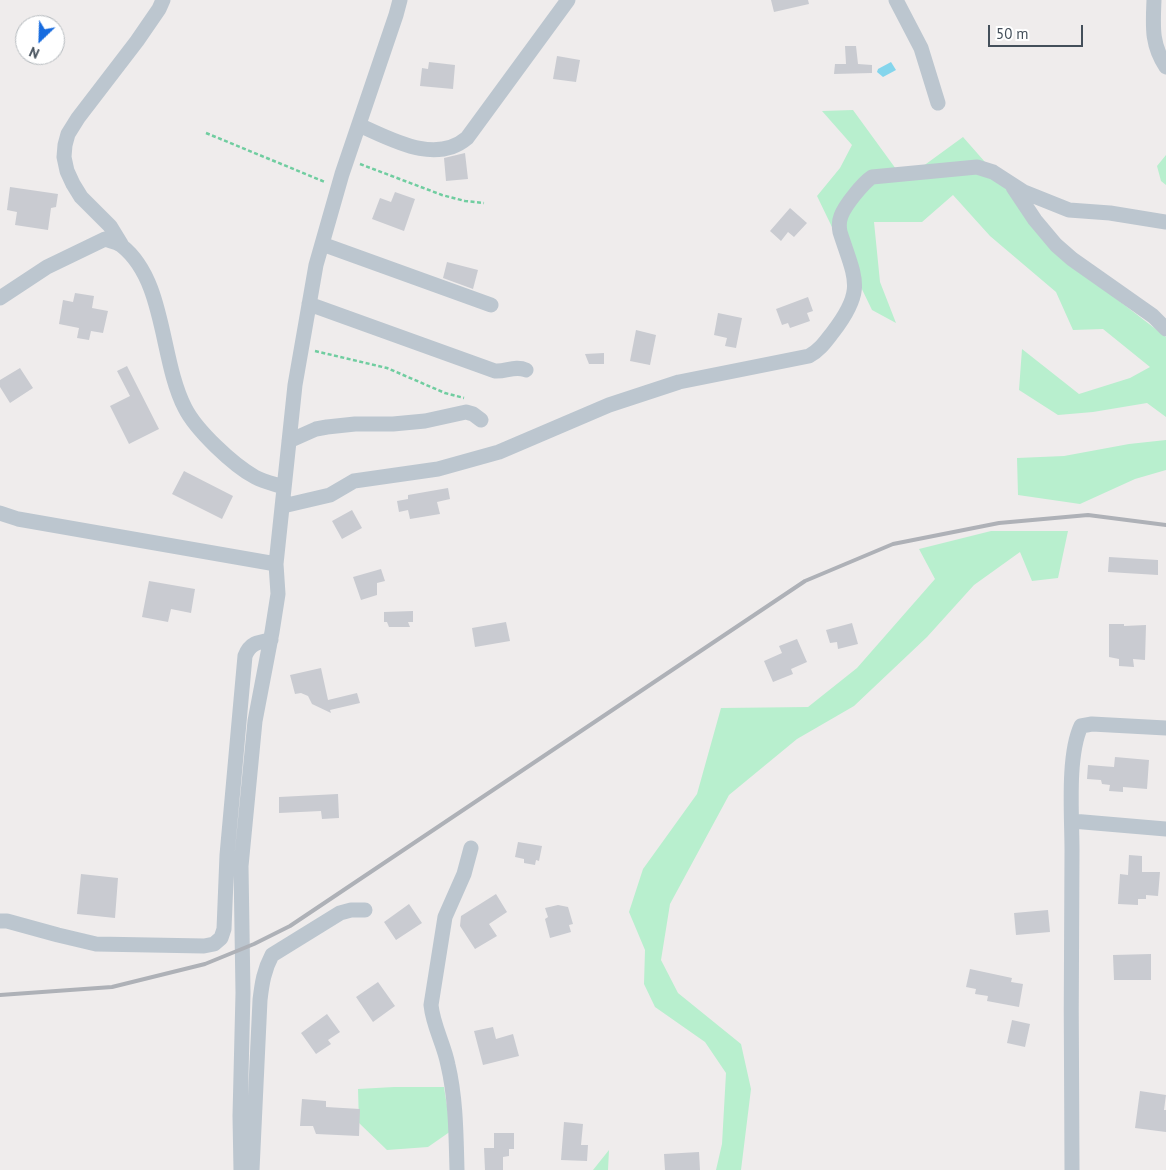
<!DOCTYPE html>
<html>
<head>
<meta charset="utf-8">
<style>
	body { margin:0 }
	#map { position:relative; width:1166px; height:1170px; overflow:hidden; background:#efecec; font-family:"PT Sans",sans-serif }
	canvas { display:block }
	.north { position:absolute; left:15px; top:15px; width:50px; height:50px; box-sizing:border-box; background:#fff; border:1px solid #b4b9bd; border-radius:50%; rotate:204deg; font-size:14px; font-weight:700; line-height:20px; text-align:center; color:#444f5a }
	.north::after { content:''; display:block; margin:auto; width:18px; height:22px; background:#166bdf; clip-path:polygon(50% 0,100% 100%,50% 72%,0 100%) }
	.scale { position:absolute; left:988px; top:25px; width:95px; height:22px; box-sizing:border-box; border:2px solid #444f5a; border-top:0; padding-left:6px; font-size:15px; line-height:18px; white-space:nowrap; color:#444f5a; -webkit-text-stroke:4px #fff; paint-order:stroke }
</style>
</head>
<body>
<div id="map">
<canvas width="1166" height="1170"></canvas>
<div class="north">N</div>
<div class="scale">50 m</div>
</div>
<script>
const c = document.querySelector('canvas').getContext('2d');
c.lineJoin = 'round';
function fill(path, color) { c.fillStyle = color; c.fill(path, 'evenodd'); }
function stroke(path, color, width, dash) { c.strokeStyle = color; c.lineWidth = width; c.lineCap = dash ? 'butt' : 'round'; c.setLineDash(dash || []); c.stroke(path); }
const green = new Path2D(`
	M853,110L904,180L963,137L1014,195L1066,260L1166,337V417L1147,403L1093,412L1058,415L1019,390L1022,349L1079,394L1130,378L1150,367L1103,329L1073,330L1056,292L990,236L953,195L922,222H874L880,282L896,323L872,310L817,196L840,168L852,145L822,111Z
	M1166,155V185L1161,181L1157,166Z
	M1166,440V470L1135,479L1080,504L1018,495L1017,458L1064,456L1129,444Z
	M991,531H1068L1058,578L1032,581L1020,552L974,585L927,637L854,706L797,739L729,795L670,904L661,960L678,993L741,1044L751,1089L741,1170H716L722,1144L726,1073L705,1042L655,1007L644,984L645,950L629,912L643,869L697,794L721,708L808,707L857,668L935,579L919,549Z
	M394,1087H444L451,1131L428,1147L387,1150L359,1123L358,1089Z
	M609,1150L608,1170H593Z`);
const water = new Path2D(`
	M891,62L896,70L883,77L877,72L878,69Z`);
const building = new Path2D(`
	M771,0H808L809,4L774,12Z
	M845,46H856L858,64L872,65V73L834,74L835,64H846Z
	M557,56L580,60L576,82L553,79Z
	M429,62L455,65L453,89L420,86L422,68L428,69Z
	M465,153L468,179L446,181L444,158Z
	M10,187L58,194L56,207L51,208L48,230L15,225L17,212L7,210Z
	M395,192L415,199L404,231L372,219L380,198L391,202Z
	M790,208L807,223L794,237L788,232L781,241L770,231Z
	M447,262L478,270L473,289L443,278Z
	M75,293L94,296L92,308L108,311L103,333L91,331L89,340L77,338L79,328L59,324L63,300L73,302Z
	M808,297L813,311L807,313L810,321L790,328L788,323L782,325L776,309Z
	M718,313L742,318L736,348L725,346L727,338L714,335Z
	M636,330L656,335L650,365L630,361Z
	M604,353V364H589L585,354Z
	M127,366L159,429L129,444L110,406L130,396L117,371Z
	M20,368L33,388L10,403L0,387V380Z
	M184,471L233,496L222,519L172,494Z
	M448,488L450,499L437,502L440,514L410,519L408,510L399,512L397,501L408,499V495Z
	M352,510L362,528L342,539L332,521Z
	M1109,557L1158,560V575L1108,572Z
	M381,569L385,581L377,583V595L361,600L353,577Z
	M149,581L195,589L191,613L171,609L168,622L142,617Z
	M413,611V622H408L410,627H389L387,622H384V612Z
	M506,622L510,641L475,647L472,628Z
	M852,623L858,644L838,649L837,642L830,643L826,630Z
	M1109,624H1124V626L1146,625L1145,660L1133,659L1134,667L1119,666V659L1109,657Z
	M797,639L807,662L791,669L793,674L773,682L764,661L782,653L779,646Z
	M321,668L328,700L357,693L360,703L330,710L331,713L312,704L308,696L301,693L295,694L290,675Z
	M1115,757L1149,760L1147,789L1123,787V792L1109,791L1110,785L1102,784L1101,780L1087,779L1088,765L1114,767Z
	M338,794L339,818L322,819L321,811L279,813V797Z
	M518,842L542,846L539,861L536,860L535,865L524,863V859L515,857Z
	M1129,855L1142,856V872H1160L1158,896L1146,895V899H1138V905L1118,904L1120,874L1128,875Z
	M81,874L118,878L115,918L77,914Z
	M496,894L507,912L489,924L497,936L475,949L460,926L461,916Z
	M409,904L422,923L396,940L384,922Z
	M558,905L568,907L573,924L569,925L571,932L550,938L545,919L548,917L545,908Z
	M1048,910L1050,932L1016,935L1014,913Z
	M1151,954V980H1114L1113,955Z
	M970,969L1012,978L1011,982L1023,984L1019,1007L987,1001L988,996L975,994L976,989L966,987Z
	M378,982L395,1006L373,1022L356,997Z
	M327,1014L340,1032L328,1040L331,1044L316,1054L301,1033Z
	M1012,1020L1030,1024L1025,1047L1007,1043Z
	M493,1027L496,1039L513,1034L519,1056L483,1065L474,1031Z
	M1140,1091L1166,1095L1164,1110H1166V1132L1135,1128Z
	M302,1099L326,1101V1107L360,1109L359,1136L316,1134L313,1126H300Z
	M564,1122L583,1124L581,1145H588L587,1161L561,1160Z
	M494,1133H514V1149H509V1156L503,1157V1170H485L484,1148H494Z
	M699,1152L700,1170H665L664,1154Z`);
const path = new Path2D(`
	M206,133L325,182
	M360,164L442,195L465,201L484,203
	M315,351L387,368L445,393L464,398`);
const minor = new Path2D(`
	M896,0L921,48L938,103
	M1154,0C1153,26 1151,44 1166,67
	M359,125C391,139 435,165 467,138L568,0
	M1013,187L1035,220L1056,245L1072,259L1153,316L1166,329
	M121,244L110,226L81,197L73,184L67,171L64,157L65,145L68,134L78,118L137,41L159,9L163,0
	M322,244L491,305
	M0,298L47,267L105,239C110,241 118,242 122,246C166,281 160,360 185,408C196,430 233,465 255,477C264,482 275,484 284,487
	M309,304L495,371C506,372 515,365 526,370
	M289,441L316,429L327,427L355,424H393L425,421L466,412L473,414L481,420
	M283,506L330,495L354,481L438,469L499,452L609,405L679,382L809,356C820,350 826,341 833,332C866,289 855,279 840,232C839,227 839,221 841,216C845,205 863,183 872,177L977,167L993,172L1024,192L1069,210L1110,213L1166,222
	M0,513L18,519L276,564
	M1072,821L1166,829
	M0,921H7L58,935L96,944L204,946L214,944L221,938L224,929L227,855L245,656C250,643 258,642 271,640
	M241,1170L240,1116L243,993L241,866L255,721L272,632L278,594L276,564L295,385L316,265L342,174L396,15L400,0
	M252,1170L260,1000C262,983 264,970 272,955L340,913L351,910H365
	M457,1170C456,1135 456,1099 448,1065C444,1044 433,1026 431,1005L445,917L464,874L471,848
	M1072,1170C1071,1063 1071,957 1072,850C1072,816 1067,756 1081,726L1092,724L1166,728`);
const rail = new Path2D(`
	M0,995L112,987L205,964L254,944L290,926L805,581L893,544L999,523L1088,515L1166,525`);
fill(green, '#b8efce');
fill(water, '#84d5ec');
fill(building, '#c9cbd1');
stroke(path, '#70cda0', 2.5, [4, 2.5]);
stroke(minor, '#bcc6cf', 15);
stroke(rail, '#aeb1b7', 4);
</script>
</body>
</html>
